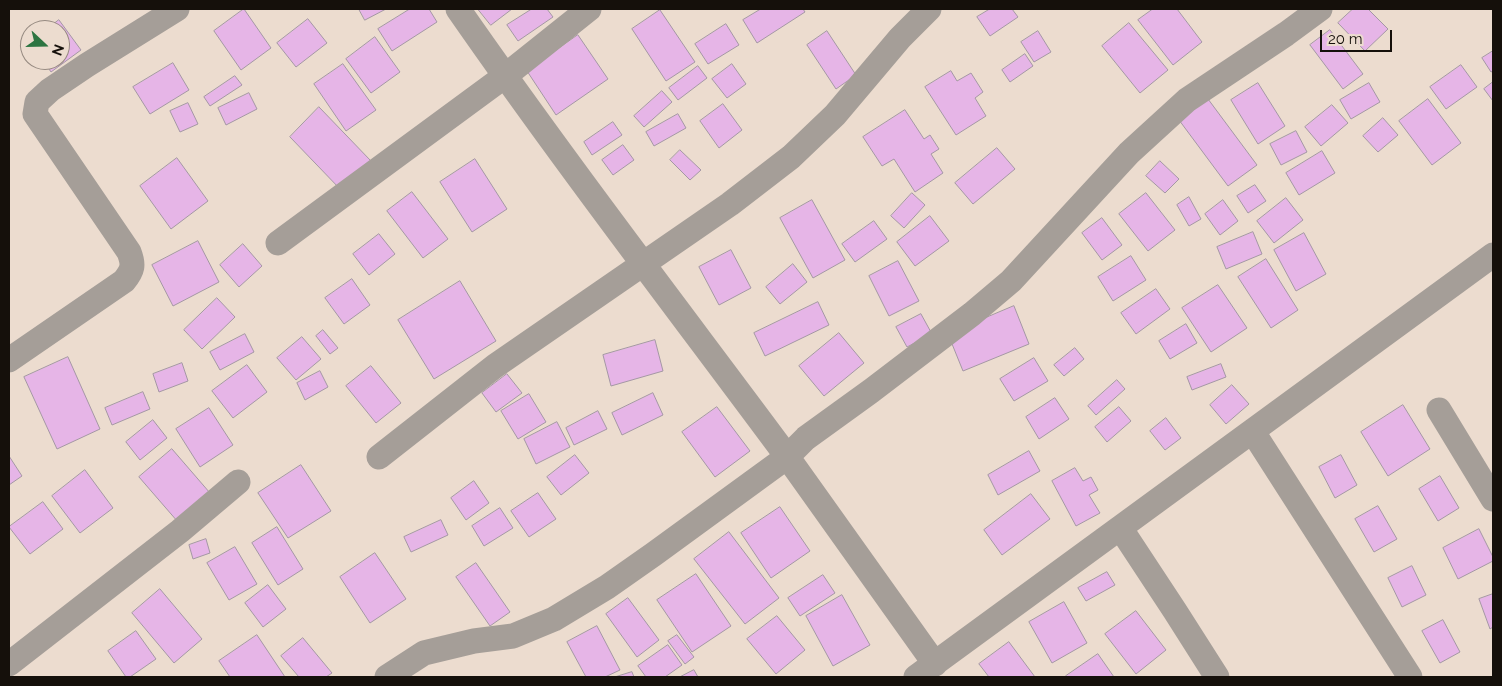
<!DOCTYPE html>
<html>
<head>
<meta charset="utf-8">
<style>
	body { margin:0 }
	#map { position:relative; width:1502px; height:686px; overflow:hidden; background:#ecdccf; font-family:Raleway,sans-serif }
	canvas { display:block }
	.frame { position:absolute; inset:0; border:10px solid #15100b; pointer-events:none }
	.north { position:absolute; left:20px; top:20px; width:50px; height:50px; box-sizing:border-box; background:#ecdccf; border:1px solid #968a81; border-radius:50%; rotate:111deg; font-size:14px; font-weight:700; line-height:20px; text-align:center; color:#15100b }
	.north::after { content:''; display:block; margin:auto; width:18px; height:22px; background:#2d7542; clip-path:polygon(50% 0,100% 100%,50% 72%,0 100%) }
	.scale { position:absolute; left:1320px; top:30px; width:72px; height:22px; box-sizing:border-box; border:2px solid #15100b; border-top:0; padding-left:6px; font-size:15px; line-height:18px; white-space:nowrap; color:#15100b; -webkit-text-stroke:4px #ecdccf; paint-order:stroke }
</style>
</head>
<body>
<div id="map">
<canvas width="1502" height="686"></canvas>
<div class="frame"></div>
<div class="north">N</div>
<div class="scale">20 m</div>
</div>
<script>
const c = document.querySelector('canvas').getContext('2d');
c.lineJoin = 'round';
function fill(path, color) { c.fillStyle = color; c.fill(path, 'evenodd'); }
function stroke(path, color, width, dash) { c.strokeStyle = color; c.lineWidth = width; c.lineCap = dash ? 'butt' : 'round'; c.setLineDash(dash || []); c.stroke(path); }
const building = new Path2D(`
	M244,9L271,48L241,70L214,31Z
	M359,9H386L365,20Z
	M410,9H429L437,22L392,51L378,29Z
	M478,9H512L491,25Z
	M532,9H547L553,17L518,41L507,25Z
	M761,9H803L805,12L757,43L743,20Z
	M990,9H1012L1018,17L990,36L977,17Z
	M1153,9H1177L1202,42L1173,65L1138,20Z
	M1353,9H1368L1388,29L1365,51L1338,23Z
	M660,10L695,62L666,81L632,29Z
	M308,19L327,43L296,67L277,43Z
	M59,20L81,50L51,72L43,60H60V30H46Z
	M1129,23L1168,70L1140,93L1102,46Z
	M726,24L739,45L708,64L695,44Z
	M1330,30L1363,74L1343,89L1310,45Z
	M827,31L856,75L836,89L807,45Z
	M1038,31L1051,52L1034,62L1021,42Z
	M578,35L608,79L556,115L527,71Z
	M375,37L400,72L371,93L346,59Z
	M1493,51V71L1491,72L1482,58Z
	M1025,54L1033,66L1010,82L1002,70Z
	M173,63L189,90L150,114L133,87Z
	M343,64L376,110L346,131L314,84Z
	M732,64L746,84L727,98L712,79Z
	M1461,65L1477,87L1446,109L1430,87Z
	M698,66L707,78L678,100L669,88Z
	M951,71L957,81L971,73L983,92L975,98L986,116L956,135L925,87Z
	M235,76L242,85L210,106L204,97Z
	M1493,82V101L1484,89Z
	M1258,83L1285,126L1258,144L1231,100Z
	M1369,83L1380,102L1351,119L1340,100Z
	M662,91L672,102L644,127L634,116Z
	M249,93L257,109L226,125L218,108Z
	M1208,99L1257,165L1228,186L1179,120Z
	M1428,99L1461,143L1432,165L1399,121Z
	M188,103L198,124L180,132L170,111Z
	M723,104L742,130L719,148L700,121Z
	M1332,105L1348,123L1321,146L1305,127Z
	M319,107L371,161L341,190L290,137Z
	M905,110L924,139L930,135L939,149L931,154L943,173L915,192L894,159L882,166L863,137Z
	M678,114L686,128L654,146L646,132Z
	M1383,118L1398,135L1378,152L1363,136Z
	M613,122L622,135L592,155L584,142Z
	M1296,131L1307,152L1281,165L1270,144Z
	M623,145L634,160L613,175L602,160Z
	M997,148L1015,169L973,204L955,183Z
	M680,150L701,170L690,180L670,160Z
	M1322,151L1335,173L1299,195L1286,173Z
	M177,158L208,201L171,229L140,186Z
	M475,159L507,209L472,232L440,182Z
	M1160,161L1179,179L1165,193L1146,176Z
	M1255,185L1266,201L1248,213L1237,196Z
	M412,192L448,239L423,258L387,211Z
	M912,193L925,205L904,228L891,216Z
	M1146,193L1175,230L1148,251L1119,214Z
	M1189,197L1201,219L1189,226L1177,205Z
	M1286,198L1303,220L1274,243L1257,221Z
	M812,200L845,260L813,278L780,218Z
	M1223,200L1238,221L1220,235L1205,214Z
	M930,216L949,241L915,266L897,242Z
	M1102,218L1122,245L1102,260L1082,233Z
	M874,221L887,239L855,262L842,244Z
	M1253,232L1262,254L1226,269L1217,247Z
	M1304,233L1326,274L1296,291L1274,250Z
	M379,234L395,254L369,275L353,254Z
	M198,241L219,282L173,306L152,265Z
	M243,244L262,266L239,287L220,265Z
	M731,250L751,288L719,305L699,267Z
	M1131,256L1146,280L1113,301L1098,277Z
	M1266,259L1298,310L1271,328L1238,277Z
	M898,261L919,301L889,316L869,276Z
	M793,264L807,282L780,304L766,287Z
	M352,279L370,305L344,324L325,298Z
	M460,281L496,341L434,379L398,320Z
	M1218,285L1247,328L1211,352L1182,308Z
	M1156,289L1170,309L1136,334L1121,313Z
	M217,298L235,317L202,349L184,330Z
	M818,302L829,325L765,356L754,333Z
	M1014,306L1029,344L963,371L948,334Z
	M921,314L932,334L907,347L896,327Z
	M1186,324L1197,343L1170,359L1159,341Z
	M323,330L338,348L330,354L316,336Z
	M839,333L864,363L824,396L799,366Z
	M245,334L254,352L220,370L210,352Z
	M302,337L321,359L296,380L277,358Z
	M655,340L663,371L611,386L603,355Z
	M1075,348L1084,359L1064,376L1054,365Z
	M68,357L100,429L57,449L24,377Z
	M1034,358L1048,381L1014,401L1000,379Z
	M182,363L188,381L159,392L153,374Z
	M1221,364L1226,377L1192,390L1187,377Z
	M247,365L267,392L233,418L212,391Z
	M371,366L401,403L376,423L346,386Z
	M320,371L328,387L305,400L297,383Z
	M507,374L522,393L496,412L482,393Z
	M1117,380L1125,389L1096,415L1088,406Z
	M1232,385L1249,404L1226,424L1210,405Z
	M143,392L150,409L112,425L105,408Z
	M653,393L663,415L622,435L612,413Z
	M529,394L546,422L518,439L501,411Z
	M1055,398L1069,419L1039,439L1026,417Z
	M1403,405L1430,449L1388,476L1361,432Z
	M717,407L750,451L715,477L682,432Z
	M1119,407L1131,421L1107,442L1095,427Z
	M209,408L233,445L200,467L176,429Z
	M598,411L607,429L574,445L566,428Z
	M1166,418L1181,438L1165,450L1150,431Z
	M153,420L167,438L140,460L126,442Z
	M557,422L570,447L536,464L524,439Z
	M172,449L210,493L178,522L139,477Z
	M1029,451L1040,471L998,495L988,475Z
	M575,455L589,473L561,495L547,477Z
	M1341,455L1357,485L1335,498L1319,467Z
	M9,456L22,476L9,485Z
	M301,465L331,511L288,538L258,493Z
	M1075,468L1083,481L1091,477L1098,490L1089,495L1100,513L1076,526L1052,481Z
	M85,470L113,508L80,533L52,496Z
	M1440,476L1459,508L1438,521L1419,489Z
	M474,481L489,503L466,520L451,498Z
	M538,493L556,519L529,537L511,511Z
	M1031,494L1050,519L1002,555L984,530Z
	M43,502L63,529L30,554L9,527Z
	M1378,506L1397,539L1374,552L1355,519Z
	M780,507L810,551L771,578L741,533Z
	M500,508L513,528L484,546L472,526Z
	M441,520L448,535L411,552L404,537Z
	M277,527L303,569L278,585L252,543Z
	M1479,529L1493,557V561L1458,579L1443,548Z
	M729,532L779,598L745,624L694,559Z
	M206,539L210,553L193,559L189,545Z
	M235,547L257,584L229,600L207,563Z
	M375,553L406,599L370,623L340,577Z
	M476,563L510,612L490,626L456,577Z
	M1412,566L1426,595L1402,607L1388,578Z
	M1107,572L1115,585L1086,601L1078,588Z
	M696,574L731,626L692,652L657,600Z
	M823,575L835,593L800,616L788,598Z
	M268,585L286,609L263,627L245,603Z
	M160,589L202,639L174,663L132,613Z
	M1493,594V627L1490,629L1479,599Z
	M842,595L870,645L833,666L806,616Z
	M628,598L659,640L637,657L606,614Z
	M1064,602L1087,643L1052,663L1029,622Z
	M1136,611L1166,650L1136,674L1105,634Z
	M777,616L805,650L776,674L747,639Z
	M1443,620L1460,652L1440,663L1422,631Z
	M597,626L620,670L605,677H586L567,642Z
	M136,631L156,659L130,677H126L108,651Z
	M257,635L285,677H230L219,661Z
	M677,635L694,657L685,664L668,641Z
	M303,638L332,673L326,677H299L281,656Z
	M1009,642L1035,677H989L979,664Z
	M668,645L682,665L665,677H646L638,666Z
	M1098,654L1114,677H1067L1066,676Z
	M694,670L698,677H680Z
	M632,672L634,677H615Z`);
const minor = new Path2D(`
	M458,9C563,160 676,307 786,455C836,524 885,594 935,664
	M278,243L505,76L589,9
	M9,360L124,281C133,270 134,265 129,252L35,114L37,102L50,90L87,65L177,9
	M1439,410L1493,499
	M1253,432L1410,677
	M379,457L495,366L730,204L791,157L835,115L900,38L929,9
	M1121,529L1175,611L1217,677
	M9,664L180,531L238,482
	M387,677L424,653L474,641L513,636L554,619L607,587L654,554L787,457L806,438L871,391L972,314L1011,281L1129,153L1187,100L1286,34L1320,9
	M916,677L1493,255`);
fill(building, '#e6b5e7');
stroke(building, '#a497a4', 1);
stroke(minor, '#a59e98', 25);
</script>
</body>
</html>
